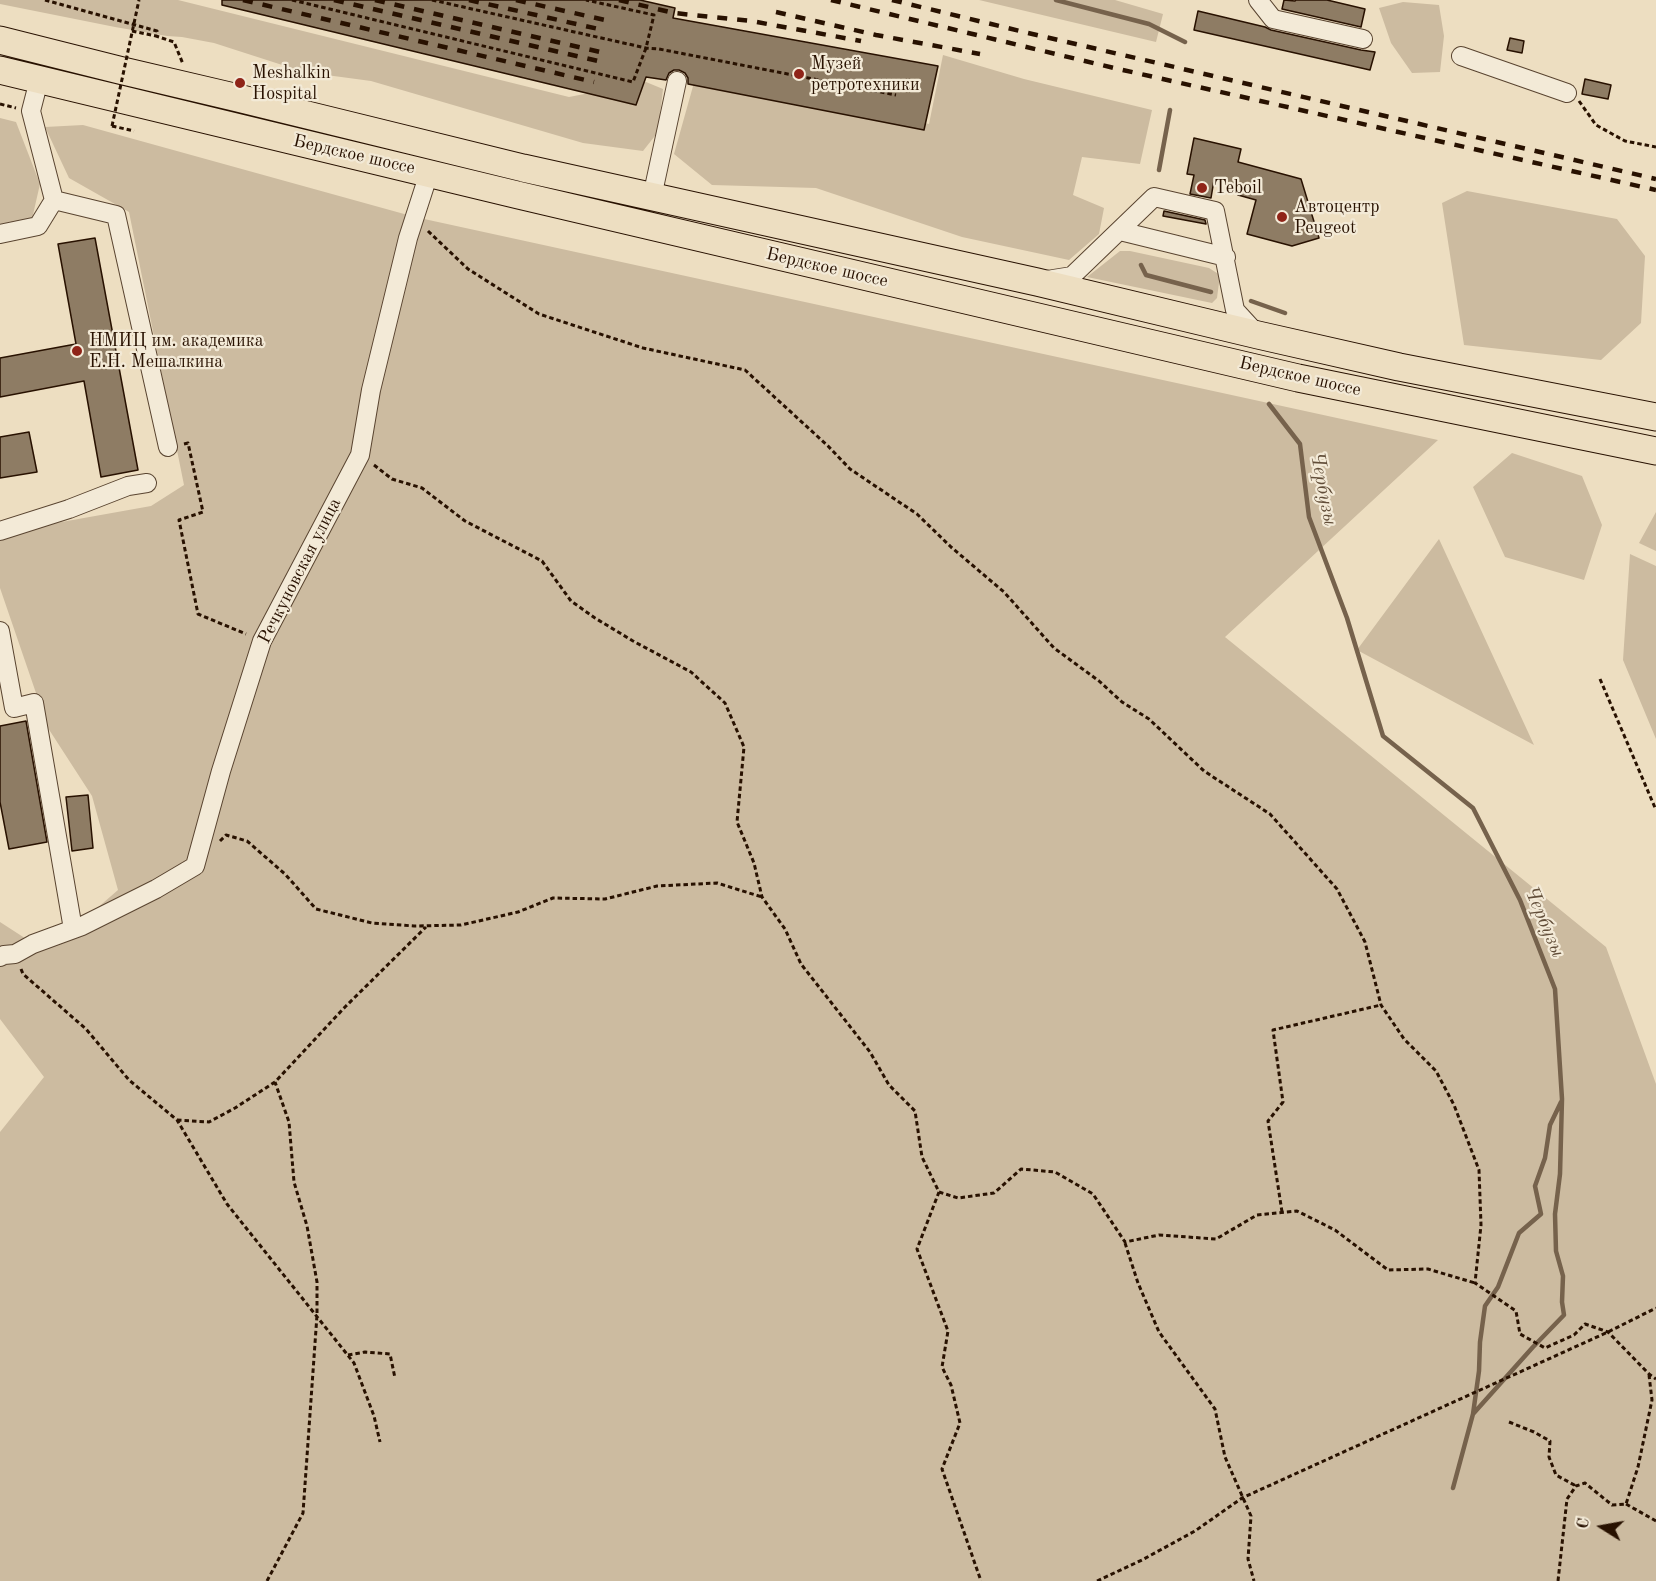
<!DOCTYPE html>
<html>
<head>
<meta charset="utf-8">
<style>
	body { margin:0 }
	#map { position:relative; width:1656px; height:1581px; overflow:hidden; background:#eddec1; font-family:"Old Standard TT",serif }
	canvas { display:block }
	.north { position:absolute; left:1572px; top:1497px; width:60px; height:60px; -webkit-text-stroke:4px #f3ead7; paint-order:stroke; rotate:281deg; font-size:16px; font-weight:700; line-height:24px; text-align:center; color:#281100 }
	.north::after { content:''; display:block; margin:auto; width:21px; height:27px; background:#281100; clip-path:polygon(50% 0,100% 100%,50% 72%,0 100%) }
</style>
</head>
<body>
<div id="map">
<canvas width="1656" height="1581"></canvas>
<div class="north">С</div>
</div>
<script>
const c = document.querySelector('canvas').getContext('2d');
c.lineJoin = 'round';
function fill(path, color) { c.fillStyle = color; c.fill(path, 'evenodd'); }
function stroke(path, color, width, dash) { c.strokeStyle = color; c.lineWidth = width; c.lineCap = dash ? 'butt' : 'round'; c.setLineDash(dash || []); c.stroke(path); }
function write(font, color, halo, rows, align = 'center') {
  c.font = font + ' "Old Standard TT",serif'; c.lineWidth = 4.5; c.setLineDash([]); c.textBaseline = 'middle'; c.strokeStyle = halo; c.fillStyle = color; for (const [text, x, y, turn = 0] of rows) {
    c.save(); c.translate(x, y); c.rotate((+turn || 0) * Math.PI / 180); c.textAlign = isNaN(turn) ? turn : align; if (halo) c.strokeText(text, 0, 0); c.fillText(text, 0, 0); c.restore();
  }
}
const green = new Path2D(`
	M0,0H178L569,97L646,82L663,89L658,132L643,151L583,143L371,81L304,72L214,43L182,37L167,36L115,27L0,4Z
	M979,0H1115L1163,14L1156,42Z
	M1403,2L1439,5L1444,36L1440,72L1412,73L1391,43L1379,8Z
	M943,55L1024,79L1152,110L1140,164L1082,157L1073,195L1104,208L1099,234L1069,260L962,237L816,188L712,185L674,154L697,72L929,124Z
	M0,118L16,122L40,184L32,219L0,226Z
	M83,125L415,217L1438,440L1225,637L1606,947L1656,1084V1581H0V1132L44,1077L0,1019V922L34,944L73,929L118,890L92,796L48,728L0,588V533L151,506L184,485L129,212L69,178L45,127Z
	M1467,191L1617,219L1645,256L1641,323L1601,360L1464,345L1442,203Z
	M1120,251H1130L1209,268L1220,275L1217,298L1212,303L1087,277Z
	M1512,453L1582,476L1602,525L1584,580L1505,557L1473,487Z
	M1656,512V551L1639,543Z
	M1439,539L1534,745L1357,650Z
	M1630,554L1656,566V739L1623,660Z`);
const stream = new Path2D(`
	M1056,0L1149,24L1185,42
	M1159,170L1170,110
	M1141,265L1146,275L1211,292
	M1251,301L1285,313
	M1269,404L1300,444L1309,517L1347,618L1383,736L1473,808L1520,900L1555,989L1562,1099L1560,1174L1555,1214L1556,1251L1563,1276L1562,1302L1564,1315L1533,1347L1473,1414L1453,1488
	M1473,1414L1479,1371L1480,1342L1485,1306L1498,1287L1519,1233L1541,1214L1535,1186L1545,1158L1550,1125L1561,1102`);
const building = new Path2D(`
	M222,0H640L675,8L673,18L938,66L924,130L688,84V78L685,73L679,70H674L669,73L666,80L646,77L636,105L222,5Z
	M1284,0L1295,1L1296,0H1327L1365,9L1361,27L1282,9Z
	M1198,11L1265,27L1271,30L1361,50L1375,52L1370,70L1194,30Z
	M1510,38L1524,41L1522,53L1507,50Z
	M1585,79L1611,85L1608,99L1582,94Z
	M1194,138L1241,149L1238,162L1301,179L1319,238L1292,246L1247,234L1256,200L1238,195L1241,185L1214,180L1211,198L1190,194L1194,175L1187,174Z
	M1164,211L1205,220L1206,224L1163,216Z
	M95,238L138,470L101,477L84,381L0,397V358L76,344L58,244Z
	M29,432L37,472L0,478V437Z
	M26,721L47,842L9,849L0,802V726Z
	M88,795L93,848L72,851L66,797Z`);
const path = new Path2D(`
	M45,0L157,31L156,36L174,42L183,64
	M292,0L633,82L646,48L654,15L586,0
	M432,0L646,48L659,49L896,95
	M132,31L156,36
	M1579,101L1596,125L1625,141L1656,147
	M0,104L16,108
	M112,126L134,131
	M428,231L468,269L539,314L643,348L745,370L828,446L850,469L917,514L951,547L1004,592L1054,648L1099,681L1122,702L1149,719L1204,771L1270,814L1337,889L1365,942L1381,1005L1404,1039L1436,1071L1454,1105L1479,1170L1481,1225L1475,1283L1516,1311L1520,1334L1545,1348L1574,1335L1585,1324L1608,1332L1649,1374L1656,1379
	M184,444L188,443L203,512L179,520L198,614L246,634
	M374,465L392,479L422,488L465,521L542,561L571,601L595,618L633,641L691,672L725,703L744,747L737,822L754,863L762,897L785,929L801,964L870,1052L889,1085L915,1111L922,1157L939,1192L917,1249L948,1331L942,1367L951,1385L960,1423L942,1469L981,1581
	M1600,679L1656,810
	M220,841L226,835L247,841L285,874L316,909L372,923L414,926L461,925L518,912L553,898L605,899L657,886L717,883L762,897
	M21,969L23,974L86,1029L129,1080L177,1120L227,1204L354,1363L374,1416L380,1442
	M177,1120L209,1122L235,1108L275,1082L345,1007L426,927
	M939,1192L958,1198L994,1193L1021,1169L1055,1172L1093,1194L1125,1242L1159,1235L1216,1239L1257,1215L1297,1211L1335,1230L1388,1270L1428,1269L1475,1283
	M1282,1212L1268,1121L1283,1102L1273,1030L1381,1005
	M1125,1243L1138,1283L1159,1332L1215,1409L1225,1457L1251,1516L1248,1559L1254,1581
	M348,1355L365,1352L390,1354L395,1378
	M1509,1422L1534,1432L1550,1441L1549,1457L1556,1475L1576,1486
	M1626,1504L1656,1521
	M267,1581L303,1513L317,1315V1282L307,1226L294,1182L289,1122L275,1082
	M1097,1581L1142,1560L1195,1531L1242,1498L1608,1332L1656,1308
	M1558,1581L1567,1499L1576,1486L1585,1483L1612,1505L1626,1504L1638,1467L1652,1400L1649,1375`);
const minor = new Path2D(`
	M1258,0L1273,19L1363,39
	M1461,56L1567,93
	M39,80L31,111L54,200L116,215L168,447
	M652,197L677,81
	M1120,231L1226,257
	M0,234L38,226L54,200
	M1047,280L1072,276L1154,197L1215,211L1235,310L1257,334
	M0,531L69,509L128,486L147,483
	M0,631L14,708L34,703L73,929
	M0,957L4,955L15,954L33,944L82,926L156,889L195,866L221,771L262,641L360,455L371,390L408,238L429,173`);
const highway = new Path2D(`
	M0,40L119,70L234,97L523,168L1037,282L1258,335L1399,367L1656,417
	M0,70L518,195L1298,378L1656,451`);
const rail = new Path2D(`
	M243,0L594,82
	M334,0L598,61
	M375,0L600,52
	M469,0L603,30
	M516,0L605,20
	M619,0L674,13L751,21L861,41
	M831,0L1114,68L1656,190
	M892,0L1024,32L1656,179
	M776,12L876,35L980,54`);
const pathBridge = new Path2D(`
	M112,126L139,0`);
const markers = [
	[799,74,6,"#8f2418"],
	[240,83,6,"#8f2418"],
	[1202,188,6,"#8f2418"],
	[1282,217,6,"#8f2418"],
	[77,351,6,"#8f2418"]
];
const poiNames = [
	["Музей",811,64],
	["ретротехники",811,85],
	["Meshalkin",252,73],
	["Hospital",252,94],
	["Teboil",1214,188],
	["Автоцентр",1294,207],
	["Peugeot",1294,228],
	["НМИЦ им. академика",89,341],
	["Е.Н. Мешалкина",89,362]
];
const streetNames = [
	["Бердское шоссе",354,155,13],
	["Бердское шоссе",827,268,13],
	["Бердское шоссе",1300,377,13],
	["Речкуновская улица",300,571,-63]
];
const waterNames = [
	["Чербузы",1323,489,79],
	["Чербузы",1544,922,67]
];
fill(green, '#ccbba0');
stroke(stream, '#76624c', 4.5);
fill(building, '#8e7c64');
stroke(building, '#281100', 1.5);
stroke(minor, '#594430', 20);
stroke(highway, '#281100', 29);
stroke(path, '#281100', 3, [4.5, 3]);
stroke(minor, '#f3ead7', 18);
stroke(highway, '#eddec1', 27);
stroke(rail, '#281100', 4.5, [10, 10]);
stroke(pathBridge, '#281100', 3, [4.5, 3]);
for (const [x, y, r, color] of markers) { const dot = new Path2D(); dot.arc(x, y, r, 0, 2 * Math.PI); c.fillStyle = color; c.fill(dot); stroke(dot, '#f3ead7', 2); }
write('18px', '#281100', '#f3ead7', poiNames, 'left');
write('18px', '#281100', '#f3ead7', streetNames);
write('italic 20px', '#624e39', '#f3ead7', waterNames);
</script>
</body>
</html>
